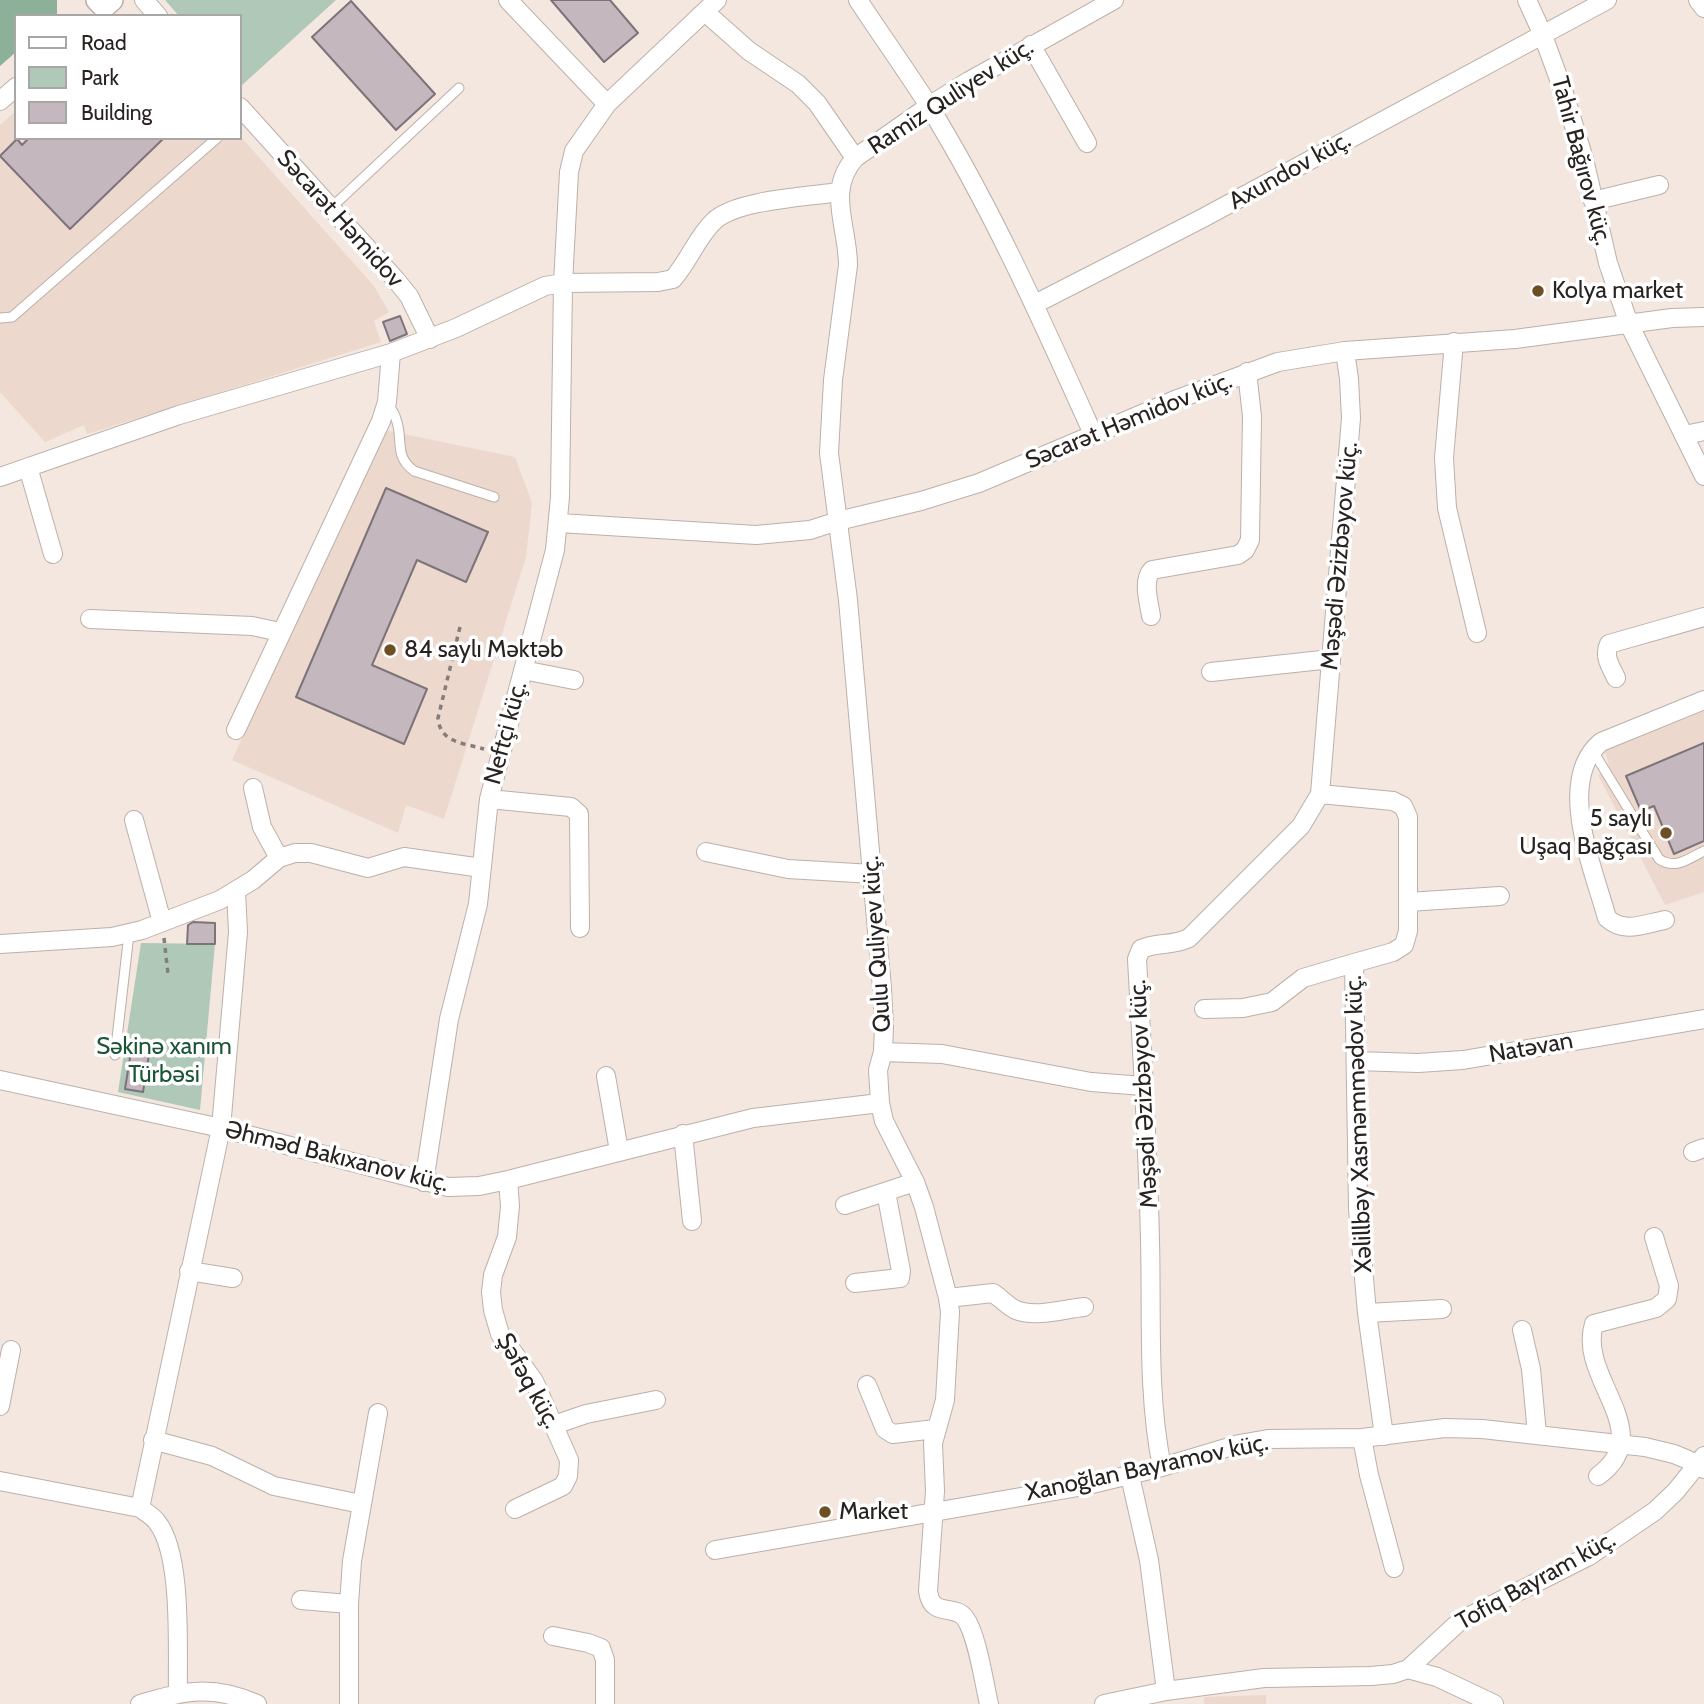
<!DOCTYPE html>
<html>
<head>
<meta charset="utf-8">
<style>
	body { margin:0 }
	#map { position:relative; width:1704px; height:1704px; overflow:hidden; background:#f3e7df; font-family:Cabin,sans-serif }
	canvas { display:block }
	.legend { position:absolute; left:14px; top:14px; width:228px; height:126px; box-sizing:border-box; background:#fff; border:2px solid #a9a7a6; margin:0; padding:9px 12px; list-style:none; font-size:21px; color:#282321 }
	.legend li { display:flex; align-items:center; gap:14px; height:35px }
	.legend b { width:35px; border:2px solid #a9a7a6 }
</style>
</head>
<body>
<div id="map">
<canvas width="1704" height="1704"></canvas>
<ul class="legend">
<li><b style="height:9px;background:#fff"></b>Road</li>
<li><b style="height:19px;background:#b0c8b8"></b>Park</li>
<li><b style="height:19px;background:#c4b7be"></b>Building</li>
</ul>
</div>
<script>
const c = document.querySelector('canvas').getContext('2d');
c.lineJoin = 'round';
function fill(path, color) { c.fillStyle = color; c.fill(path, 'evenodd'); }
function stroke(path, color, width, dash) { c.strokeStyle = color; c.lineWidth = width; c.lineCap = dash ? 'butt' : 'round'; c.setLineDash(dash || []); c.stroke(path); }
function write(font, color, halo, rows, align = 'center') {
  c.font = font + ' Cabin,sans-serif'; c.lineWidth = 7; c.setLineDash([]); c.textBaseline = 'middle'; c.strokeStyle = halo; c.fillStyle = color; for (const [text, x, y, turn = 0] of rows) {
    c.save(); c.translate(x, y); c.rotate((+turn || 0) * Math.PI / 180); c.textAlign = isNaN(turn) ? turn : align; if (halo) c.strokeText(text, 0, 0); c.fillText(text, 0, 0); c.restore();
  }
}
const built = new Path2D(`
	M16,111V138H240V136L374,286L389,312L374,321L381,342L87,434L84,425L45,442L0,392V125Z
	M384,430L515,457L532,503L526,557L444,819L406,805L398,833L232,760Z
	M1704,708V892L1665,905L1598,775L1609,767L1605,749Z
	M1266,1695V1704H1204V1697Z`);
const green = new Path2D(`
	M165,0H336L241,86L240,16H179Z
	M141,943L215,944L200,1110L118,1092Z`);
const forest = new Path2D(`
	M0,0H57V16H16V52L0,66Z`);
const building = new Path2D(`
	M551,0H610L638,33L604,62Z
	M351,1L435,94L396,130L312,37Z
	M29,138H164L70,229L0,156L17,139L22,145Z
	M400,316L407,334L390,341L383,322Z
	M386,488L488,532L466,582L417,560L372,665L427,689L404,744L296,697Z
	M1704,743V841L1674,854L1654,806L1641,811L1626,776Z
	M193,922L215,923V944H187L188,925Z
	M132,1045L150,1048L143,1092L125,1089Z`);
const path = new Path2D(`
	M460,627L438,718C440,743 464,743 484,749
	M164,938L168,974`);
const service = new Path2D(`
	M332,207L459,88
	M0,318L12,317L217,138
	M388,404C391,409 395,414 396,419C404,440 393,455 414,471L494,497
	M1593,751L1659,859C1675,870 1688,859 1704,851
	M115,1055L129,934`);
const minor = new Path2D(`
	M144,0L158,16
	M508,0L607,104L717,0
	M858,0C881,35 906,70 929,106C993,210 1043,323 1093,434
	M1527,0L1542,33L1563,90L1584,159L1608,263L1629,324L1704,476
	M1698,0L1704,8
	M705,12L749,51L798,84L817,103L855,158
	M1031,45L1087,143
	M0,101L16,87
	M240,107L396,280L409,296L430,339
	M1593,201L1659,185
	M1035,304L1201,219L1607,0
	M1454,342L1444,458L1447,508L1477,633
	M1685,435L1704,431
	M28,467L53,554
	M0,477L179,415L391,353L456,328L545,286L563,283L658,282L673,279C689,261 697,237 714,221C736,200 806,197 839,192
	M559,523L756,535L810,530L838,521L921,501L979,483L1175,400L1278,362L1345,351L1515,339L1672,318L1704,317
	M1151,616C1149,602 1142,581 1152,570L1238,555L1245,550L1250,540L1252,416L1247,372
	M90,619L252,626L280,632
	M523,670L574,680
	M1211,672L1331,659
	M1616,678C1611,667 1603,656 1609,644L1704,617
	M236,730L381,421L387,402L391,353
	M253,788L262,827L279,858
	M1320,794L1393,801L1403,806L1408,817V931L1404,945L1393,952L1354,963L1358,1209L1367,1313L1384,1436
	M489,799L571,807L579,814L580,928
	M134,820L162,922
	M706,852L788,869L873,874
	M1408,902L1500,896
	M1665,920C1644,924 1624,934 1607,918C1594,870 1555,781 1601,742L1704,700
	M0,944L112,937L142,930L220,900L253,880L279,858L295,853H311L368,868L404,857L482,868
	M1204,1009L1243,1008L1272,1002L1303,978L1354,963
	M883,1052L942,1054L1091,1082L1144,1086
	M1356,1061L1418,1063L1463,1060L1704,1019
	M606,1076L619,1151
	M0,1080L221,1128L448,1187L479,1186L508,1180L753,1118L880,1103
	M683,1134L692,1221
	M1693,1152L1704,1148
	M508,1180L510,1206L507,1237L493,1275L491,1292L493,1310L500,1334L534,1381L569,1460L568,1476L563,1486L515,1509
	M424,1182L449,1019L478,904L489,799L555,550L560,497L563,283L569,172L574,151L607,104
	M845,1205L915,1182
	M189,1271L233,1278
	M855,1283L900,1278L901,1271L886,1192
	M948,1298L993,1293C1001,1298 1007,1306 1016,1310C1035,1318 1064,1309 1084,1307
	M1367,1313L1442,1309
	M1522,1330L1531,1369L1537,1434
	M867,1385L885,1429L893,1434L935,1429
	M0,1406L11,1350
	M554,1425L586,1414L656,1400
	M1362,1438L1369,1475L1394,1568
	M153,1440L212,1456L274,1486L361,1504
	M1162,1467C1147,1394 1152,1315 1150,1240C1148,1146 1142,1052 1137,959L1141,949C1157,942 1173,946 1189,938L1301,826L1320,794L1351,418L1349,379L1345,351
	M1130,1476L1149,1560L1166,1691
	M1598,1476C1659,1432 1577,1378 1594,1324L1656,1308L1667,1299L1669,1286L1654,1237
	M0,1481L140,1508C145,1512 153,1516 157,1522C183,1555 177,1649 178,1693
	M140,1508L221,1128L238,932L236,891
	M715,1550L1084,1486L1162,1467L1239,1444L1268,1439L1362,1438L1445,1428L1482,1429L1645,1447L1674,1454L1698,1464L1704,1469
	M301,1600L349,1604
	M553,1636L588,1643L601,1648L605,1660V1704
	M1408,1669L1437,1677L1494,1704
	M140,1704C185,1690 213,1685 257,1704
	M349,1704V1604L352,1561L378,1413
	M989,1704C984,1683 977,1634 965,1618C954,1603 932,1619 928,1591L935,1491L933,1443L945,1400L950,1312L948,1298L924,1207L915,1182L884,1121L880,1103L878,1070L883,1052L884,1026L882,988L848,600L829,453L833,380L848,265C848,226 826,191 855,158L929,106L969,81L1114,0
	M1104,1704L1166,1691L1264,1678L1371,1676L1393,1674L1408,1669L1460,1621L1589,1556L1655,1511L1676,1491L1704,1456`);
const tertiary = new Path2D(`
	M97,0L104,7L112,0`);
const markers = [
	[1538,291,7,"#6e4f24"],
	[390,650,7,"#6e4f24"],
	[1666,833,7,"#6e4f24"],
	[825,1512,7,"#6e4f24"]
];
const streetNames = [
	["Ramiz Quliyev küç.",951,97,-33],
	["Tahir Bağırov küç.",1581,161,75],
	["Axundov küç.",1290,171,-29],
	["Səcarət Həmidov",340,219,48],
	["Səcarət Həmidov küç.",1129,421,-22],
	["Məşədi Əzizbəyov küç.",1340,556,-85],
	["Neftçi küç.",506,733,-75],
	["Qulu Quliyev küç.",877,944,-94],
	["Natəvan",1531,1048,-10],
	["Məşədi Əzizbəyov küç.",1144,1094,-93],
	["Xəlillbəy Xasməmmədov küç.",1359,1124,-92],
	["Əhməd Bakıxanov küç.",337,1157,14],
	["Şəfəq küç.",528,1381,61],
	["Xanoğlan Bayramov küç.",1147,1468,-12],
	["Tofiq Bayram küç.",1536,1581,-29]
];
const poiNames = [
	["Kolya market",1552,291],
	["84 saylı Məktəb",404,650],
	["5 saylı",1652,819,"right"],
	["Uşaq Bağçası",1652,847,"right"],
	["Market",839,1512]
];
const parkNames = [
	["Səkinə xanım",164,1047],
	["Türbəsi",164,1075]
];
fill(built, '#ecd8cd');
fill(green, '#b0c8b8');
fill(forest, '#8cb099');
fill(building, '#c4b7be');
stroke(building, '#7e7379', 2);
stroke(service, '#bcb0a9', 11);
stroke(minor, '#bcb0a9', 20);
stroke(tertiary, '#bcb0a9', 24);
stroke(path, '#857d79', 3.5, [5, 5]);
stroke(service, '#fff', 9);
stroke(minor, '#fff', 18);
stroke(tertiary, '#fff', 21);
for (const [x, y, r, color] of markers) { const dot = new Path2D(); dot.arc(x, y, r, 0, 2 * Math.PI); c.fillStyle = color; c.fill(dot); stroke(dot, '#fff', 2.5); }
write('24px', '#282321', '#fff', streetNames);
write('24px', '#282321', '#fff', poiNames, 'left');
write('24px', '#1a5536', '#fff', parkNames);
</script>
</body>
</html>
